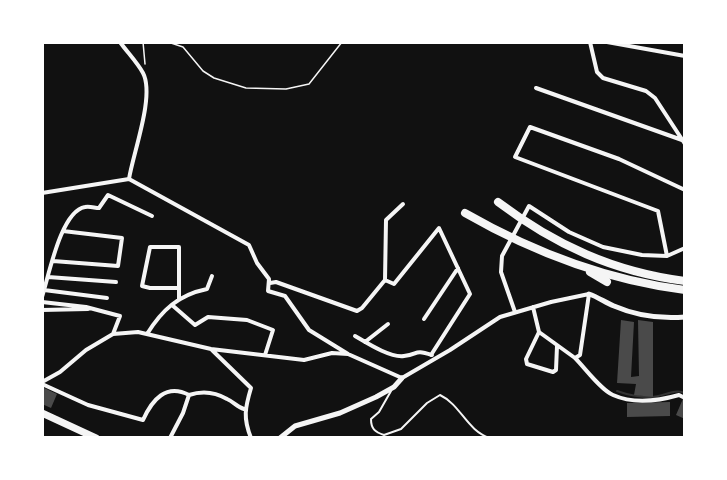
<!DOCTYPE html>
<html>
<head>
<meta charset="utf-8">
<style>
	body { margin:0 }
	#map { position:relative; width:727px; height:480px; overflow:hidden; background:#111; font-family:"DM Sans",sans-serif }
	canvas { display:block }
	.frame { position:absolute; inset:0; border:44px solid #fff; pointer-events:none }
</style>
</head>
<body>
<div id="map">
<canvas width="727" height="480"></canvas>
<div class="frame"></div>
</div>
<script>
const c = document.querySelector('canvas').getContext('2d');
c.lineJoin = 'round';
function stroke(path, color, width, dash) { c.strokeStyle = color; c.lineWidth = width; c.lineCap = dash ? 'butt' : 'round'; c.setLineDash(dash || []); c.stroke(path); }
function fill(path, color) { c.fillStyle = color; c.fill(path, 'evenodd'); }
const stream = new Path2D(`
	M617,391C628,395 640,397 651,397C663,397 674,388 685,393`);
const building = new Path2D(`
	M621,320L634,322L631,377L639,376L638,320L653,322V397L634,395L636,384L617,383Z
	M42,387L57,394L51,408L42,404Z
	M685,394V419L676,415Z
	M670,402V416L627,417V403Z`);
const path = new Path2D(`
	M143,42L145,64
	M168,42L183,47L203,71L214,78L246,88L286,89L309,84L342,42`);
const service = new Path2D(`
	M391,391L379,412L371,419C371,429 375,432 384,435L401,429L427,403L440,395C461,405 467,431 490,438`);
const minor = new Path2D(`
	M120,42C127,52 137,62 143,73C155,96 133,153 129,179
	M590,42L597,72L603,78L646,91L655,98L685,144
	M607,42L685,56
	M536,88L682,140
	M42,193L129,179L249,245L257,263L269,279L268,291L285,296L309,330L348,354L402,378L450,350L500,317L551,302L589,294L580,355L575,358L539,332L533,307
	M667,256L658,211L515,157L530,127L619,159L685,190
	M53,261L118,266L122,238L63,231
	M48,277L116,282
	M385,280L394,284L439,228L470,294L431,355
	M270,283L276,282L357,311L362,308L385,280L386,220L403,204
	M179,288H150L142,286L150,247H179V300
	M44,290L107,298
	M42,297C49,275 61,211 85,207C90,206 95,208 99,208L108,195L152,216
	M42,302L86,307L120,316L113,334
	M172,305L195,325L208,317L247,320L273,330L265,355
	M42,310L88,309
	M515,312L501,272L502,256L529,206L569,232L603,247L642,255L667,256L685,248
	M424,319L458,268
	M539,332L526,359L527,364L553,372L556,370L557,346
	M147,334C162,310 178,295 207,289L212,276
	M355,336C367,343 390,358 404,356C420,354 413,349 432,355
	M365,342L388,324
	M212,350L251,388C245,408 243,418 251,438
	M575,358C585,368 601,390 613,395C633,404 658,401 679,395L685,398
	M42,382L60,372L86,350L113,334L138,332L211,349L304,360L332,353L348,354
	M42,384L88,405L143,420C152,400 166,383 189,395C201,391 215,392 227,399C234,402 237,407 244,409
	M170,438L183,413L189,395`);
const tertiary = new Path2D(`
	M589,294C598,297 606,303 614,306C637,316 661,319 685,317
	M280,438L295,426L340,413L376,397L394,387L402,378`);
const trunk = new Path2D(`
	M42,413L96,438`);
const motorway = new Path2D(`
	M498,202C555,245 614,272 685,281
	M465,213C533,252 606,280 685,290
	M590,272L607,282`);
stroke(stream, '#333', 2);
fill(building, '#4a4a4a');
stroke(path, '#f5f5f5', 1.5);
stroke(service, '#f5f5f5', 2);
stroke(minor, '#f5f5f5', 4);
stroke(tertiary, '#f5f5f5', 5);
stroke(trunk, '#f5f5f5', 7);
stroke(motorway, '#f5f5f5', 8);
</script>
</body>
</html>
